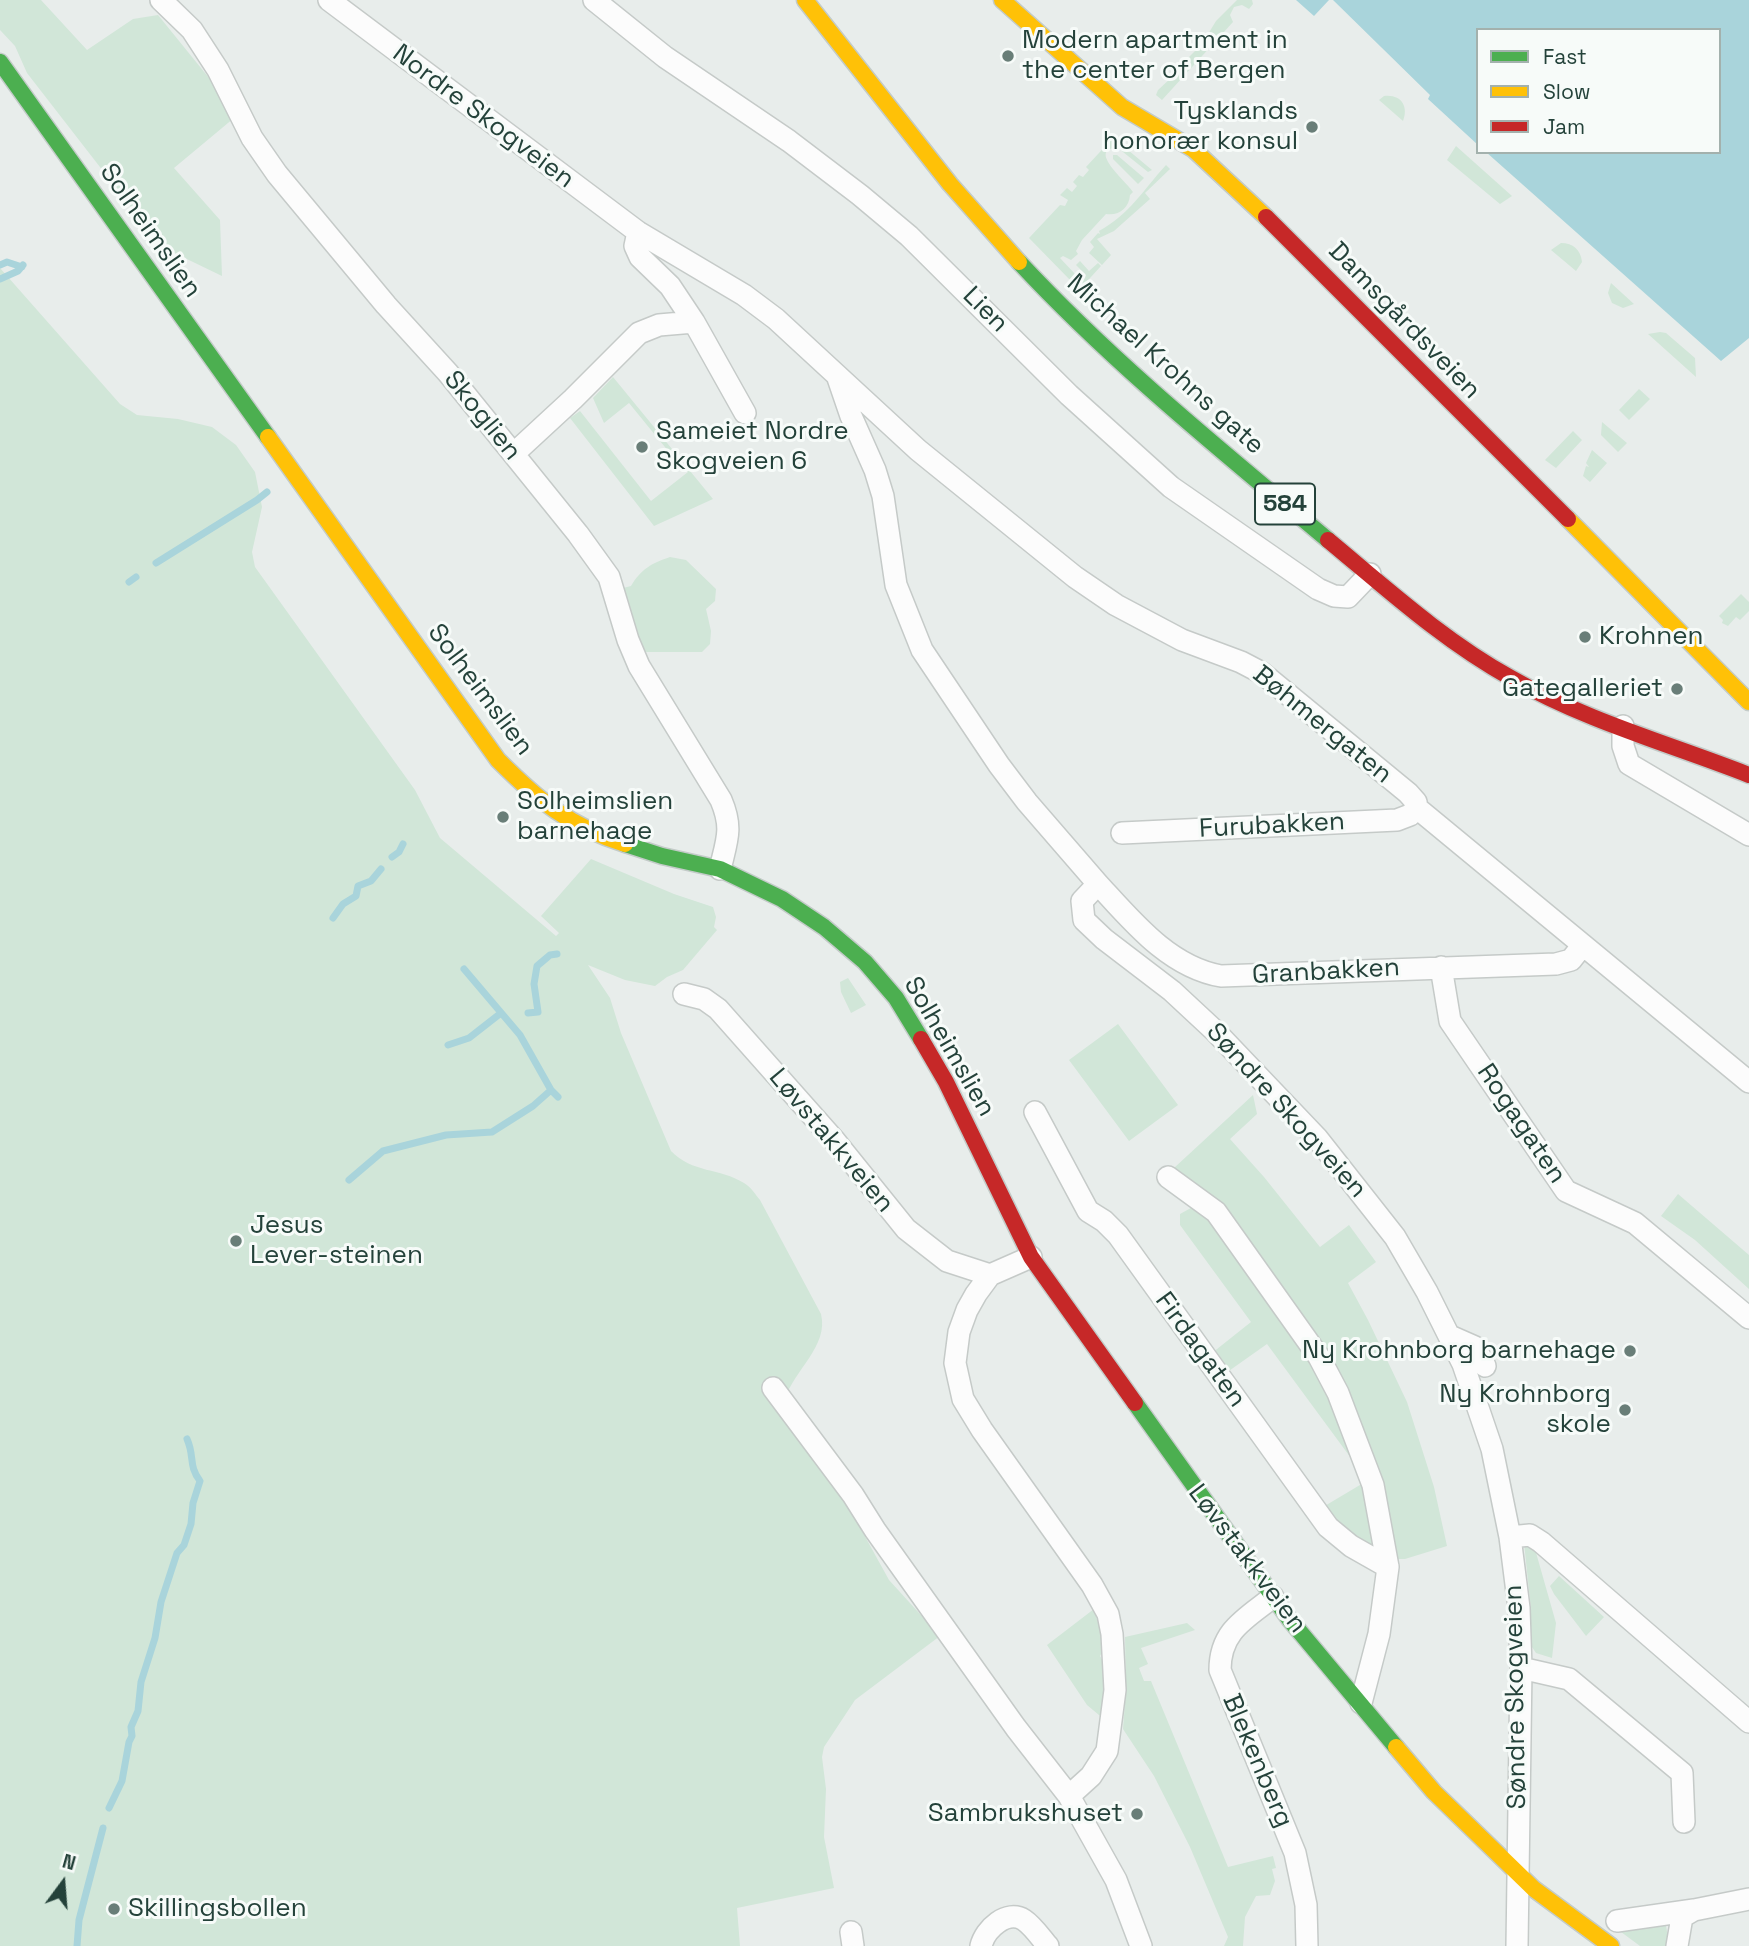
<!DOCTYPE html>
<html>
<head>
<meta charset="utf-8">
<style>
	body { margin:0 }
	#map { position:relative; width:1749px; height:1946px; overflow:hidden; background:#e8edeb; font-family:"Space Grotesk",sans-serif }
	canvas { display:block }
	.legend { position:absolute; left:1476px; top:28px; width:245px; height:126px; box-sizing:border-box; background:#f7fbf9; border:2px solid #a3b1ad; margin:0; padding:9px 12px; list-style:none; font-size:21px; color:#24423a }
	.legend li { display:flex; align-items:center; gap:14px; height:35px }
	.legend b { width:35px; border:2px solid #a3b1ad }
	.north { position:absolute; left:28px; top:1848px; width:70px; height:70px; -webkit-text-stroke:5px #f7fbf9; paint-order:stroke; rotate:16deg; font-size:19px; font-weight:700; line-height:28px; text-align:center; color:#24423a }
	.north::after { content:''; display:block; margin:auto; width:24px; height:32px; background:#24423a; clip-path:polygon(50% 0,100% 100%,50% 72%,0 100%) }
</style>
</head>
<body>
<div id="map">
<canvas width="1749" height="1946"></canvas>
<ul class="legend">
<li><b style="height:9px;background:#4caf50"></b>Fast</li>
<li><b style="height:9px;background:#ffc107"></b>Slow</li>
<li><b style="height:9px;background:#c62828"></b>Jam</li>
</ul>
<div class="north">N</div>
</div>
<script>
const c = document.querySelector('canvas').getContext('2d');
c.lineJoin = 'round';
function fill(path, color) { c.fillStyle = color; c.fill(path, 'evenodd'); }
function stroke(path, color, width, dash) { c.strokeStyle = color; c.lineWidth = width; c.lineCap = dash ? 'butt' : 'round'; c.setLineDash(dash || []); c.stroke(path); }
function write(font, color, halo, rows, align = 'center') {
  c.font = font + ' "Space Grotesk",sans-serif'; c.lineWidth = 6; c.setLineDash([]); c.textBaseline = 'middle'; c.strokeStyle = halo; c.fillStyle = color; for (const [text, x, y, turn = 0] of rows) {
    c.save(); c.translate(x, y); c.rotate((+turn || 0) * Math.PI / 180); c.textAlign = isNaN(turn) ? turn : align; if (halo) c.strokeText(text, 0, 0); c.fillText(text, 0, 0); c.restore();
  }
}
const green = new Path2D(`
	M0,0H41L87,50L133,19L158,15L222,94L234,118L174,168L220,220L222,276L162,247L27,73L15,46L0,30Z
	M1237,0H1252L1253,4L1249,9L1242,5L1234,7L1230,15L1233,22L1162,100L1156,95L1158,90L1185,65L1183,63L1202,44L1216,21Z
	M1384,96C1401,94 1409,106 1403,121L1379,100Z
	M1111,140L1114,142L1116,140L1152,170L1148,172L1118,148C1085,148 1128,183 1133,192L1130,195C1129,208 1119,216 1106,214L1082,240L1076,251L1078,254L1071,260L1063,256L1060,258L1076,275L1071,281L1029,238L1060,205L1065,206L1068,200L1060,195L1067,188L1072,192L1077,186L1073,182L1079,175L1083,177L1089,170L1086,167Z
	M1456,146L1512,196L1500,204L1447,160Z
	M1113,155H1117L1144,178L1138,184L1113,159Z
	M1166,165L1170,169L1145,193L1150,199L1114,231L1097,239L1111,255L1102,265L1089,253L1094,247L1090,242L1098,233L1100,234L1099,231C1130,214 1143,190 1166,165Z
	M1561,243C1573,243 1581,250 1582,262L1576,271L1551,250Z
	M1080,261L1089,271L1098,263L1101,266L1080,289L1076,286L1086,275L1076,265Z
	M0,268L120,404L137,415L178,419L212,427L236,445L255,472L262,507L252,552L255,567L415,790L440,838L556,936L559,933L541,916L591,859L674,894L713,907L716,917L714,927L717,930L683,970L667,977L655,986L625,980L588,965L610,998L621,1033L671,1151C692,1173 720,1168 744,1183C751,1187 755,1194 760,1200L821,1314C829,1346 794,1370 785,1399L846,1502L889,1580L940,1636L855,1700L824,1747L822,1757L826,1789L824,1837L834,1888L737,1908L740,1946H0Z
	M1611,283L1634,304L1623,308L1612,303L1608,293Z
	M1660,332L1666,333L1695,358L1696,377L1648,334Z
	M613,377L713,499L654,526L570,418L580,411L651,501L688,472L682,468L629,403L604,423L593,398Z
	M1639,389L1650,399L1629,420L1619,410Z
	M1602,422L1627,443L1618,452L1601,435Z
	M1573,431L1582,440L1556,468L1545,460Z
	M1592,450L1607,463L1590,482L1583,476L1586,466L1589,467L1586,463Z
	M670,557L686,560L716,589L715,601L706,609L711,631L710,644L702,652H643L623,588L631,586C641,569 652,563 670,557Z
	M1741,594L1749,602V611L1740,620L1736,617L1728,626L1722,623L1723,620L1719,616Z
	M848,978L866,1005L851,1013L841,992L840,982Z
	M1118,1024L1178,1105L1129,1141L1069,1060Z
	M1253,1095L1257,1114L1230,1139L1264,1177L1320,1247L1349,1225L1376,1262L1348,1283L1368,1320L1407,1402L1434,1487L1447,1546L1405,1559H1396L1358,1426L1233,1223L1174,1168Z
	M1678,1194L1749,1255V1289L1695,1240L1661,1216Z
	M1198,1204L1337,1400L1362,1473L1267,1344L1226,1373L1212,1353L1251,1322L1180,1225V1214Z
	M1365,1482L1380,1541L1373,1547L1347,1532L1323,1507Z
	M1533,1542L1556,1623L1552,1658L1536,1653L1530,1644L1531,1609L1524,1543Z
	M1559,1576L1604,1617L1586,1636L1554,1594L1550,1586Z
	M1094,1609L1105,1647L1100,1656L1107,1668L1105,1720L1087,1705L1047,1645Z
	M1187,1623L1195,1630L1141,1648L1148,1664L1139,1668L1144,1681H1151L1228,1867L1273,1856L1276,1868L1272,1869L1275,1881L1270,1895L1256,1896L1245,1917L1243,1946H1224L1228,1937L1190,1847L1154,1776L1123,1729L1126,1689L1125,1637Z
	M1661,1923L1666,1926L1669,1942L1667,1946H1640L1617,1929Z`);
const water = new Path2D(`
	M1296,0H1329L1314,16Z
	M1333,0H1749V338L1721,361L1486,152H1719V30H1478V145L1428,99L1430,95Z`);
const stream = new Path2D(`
	M0,265L7,262L22,267
	M0,279L18,271L23,265
	M156,563L257,500L267,492
	M129,582L136,577
	M392,857L399,852L403,844
	M333,918L343,904L356,896L358,886L371,881L381,869
	M464,969L520,1035L551,1090L558,1097
	M528,1013L538,1012L534,984L537,966L550,955L557,954
	M448,1045L469,1038L501,1013
	M349,1180L383,1151L446,1135L492,1132L533,1106L551,1090
	M109,1808L122,1781L129,1742L132,1736L131,1727L138,1711L141,1682L155,1638L161,1602L177,1553L184,1545L191,1524L193,1503L200,1481C188,1465 195,1457 187,1439
	M77,1946L79,1920L103,1828`);
const street = new Path2D(`
	M161,0L192,30L218,70L252,138L277,174L386,305L448,373L578,534L609,577L628,640L639,666L721,800C733,828 727,840 720,869
	M329,0L638,232L744,295L776,319L918,450L1075,577L1116,605L1182,640L1241,662L1262,673L1408,793L1416,802L1417,808L1749,1082
	M594,0L665,57L789,141L860,195L909,236L1069,395L1171,487L1318,589L1334,596L1348,597L1370,574
	M694,322L745,413
	M838,378L851,416L875,470L883,496L896,585L922,650L999,765L1027,802L1098,884L1082,901L1084,920L1104,939L1172,991L1215,1031L1317,1138L1395,1237L1427,1292L1463,1364L1492,1449L1510,1537L1519,1608L1521,1668L1517,1946
	M521,447L573,399L639,333L659,325L694,322L670,286L640,257L635,246L638,232
	M1623,726V746L1629,764L1749,835
	M1122,833L1397,820L1410,815L1417,808
	M1098,884C1132,921 1169,967 1221,976L1556,964L1571,960L1582,946
	M1441,967L1450,1021L1566,1191L1635,1223L1749,1318
	M684,994L704,999L718,1009L835,1141L906,1229L947,1261L990,1275
	M1035,1112L1088,1211L1104,1221L1118,1235L1328,1527L1351,1546L1388,1567L1379,1634L1361,1703
	M1168,1177L1216,1212L1319,1357L1338,1393L1373,1485L1388,1567
	M1031,1257L990,1275L976,1294L967,1310L959,1332L955,1363L963,1399L982,1430L1092,1585L1108,1614L1112,1634L1115,1690L1107,1751L1091,1776L1069,1796
	M1450,1336L1475,1347L1485,1366
	M773,1388L853,1495L875,1530L1016,1728L1069,1796L1116,1880L1141,1946
	M1510,1537L1530,1535L1541,1542L1749,1722
	M1273,1597C1245,1619 1220,1631 1220,1670L1295,1853L1306,1905L1307,1946
	M1521,1668L1569,1679L1682,1773L1684,1822
	M1617,1921L1694,1910
	M851,1932L853,1946
	M981,1946C985,1929 1007,1909 1024,1920C1033,1926 1041,1938 1048,1946
	M1677,1946L1682,1917L1694,1910L1749,1899`);
const fast = new Path2D(`
	M0,62L268,437
	M1019,262C1114,364 1222,451 1328,540
	M625,844L662,856L720,869L782,899L824,927L865,962L896,998L921,1039
	M1135,1403L1290,1620L1396,1747`);
const slow = new Path2D(`
	M805,0L950,184L1019,262
	M1002,0L1122,107L1193,149L1266,217
	M268,437L498,760C539,801 569,826 625,844
	M1568,519L1749,702
	M1396,1747L1434,1792L1534,1889L1611,1946`);
const jam = new Path2D(`
	M1266,217L1568,519
	M1328,540C1387,589 1444,641 1511,678C1586,721 1670,744 1749,775
	M921,1039L946,1082L1031,1257L1135,1403`);
const markers = [
	[1008,56,7,"#697e78"],
	[1312,127,7,"#697e78"],
	[642,447,7,"#697e78"],
	[1585,637,7,"#697e78"],
	[1677,689,7,"#697e78"],
	[503,817,7,"#697e78"],
	[236,1241,7,"#697e78"],
	[1630,1351,7,"#697e78"],
	[1625,1410,7,"#697e78"],
	[1137,1814,7,"#697e78"],
	[114,1909,7,"#697e78"]
];
const shields = [
	[1285,504,60]
];
const shieldNames = [
	["584",1285,504]
];
const poiNames = [
	["Modern apartment in",1022,41],
	["the center of Bergen",1022,71],
	["Tysklands",1298,112,"right"],
	["honorær konsul",1298,142,"right"],
	["Sameiet Nordre",656,432],
	["Skogveien 6",656,462],
	["Krohnen",1599,637],
	["Gategalleriet",1663,689,"right"],
	["Solheimslien",517,802],
	["barnehage",517,832],
	["Jesus",250,1226],
	["Lever-steinen",250,1256],
	["Ny Krohnborg barnehage",1616,1351,"right"],
	["Ny Krohnborg",1611,1395,"right"],
	["skole",1611,1425,"right"],
	["Sambrukshuset",1123,1814,"right"],
	["Skillingsbollen",128,1909]
];
const streetNames = [
	["Nordre Skogveien",483,117,37],
	["Solheimslien",150,231,55],
	["Lien",985,310,45],
	["Damsgårdsveien",1404,321,46],
	["Michael Krohns gate",1165,365,42],
	["Skoglien",482,416,51],
	["Solheimslien",480,690,53],
	["Bøhmergaten",1322,725,39],
	["Furubakken",1272,826,-3],
	["Granbakken",1326,972,-3],
	["Solheimslien",949,1047,60],
	["Søndre Skogveien",1286,1111,48],
	["Rogagaten",1521,1124,56],
	["Løvstakkveien",831,1141,50],
	["Firdagaten",1200,1350,54],
	["Løvstakkveien",1247,1559,53],
	["Søndre Skogveien",1516,1697,-91],
	["Blekenberg",1257,1761,67]
];
fill(green, '#d1e6d8');
fill(water, '#a9d4db');
stroke(stream, '#a9d4db', 7);
stroke(street, '#c5cac8', 24);
stroke(fast, '#c3cbc8', 19);
stroke(slow, '#c3cbc8', 19);
stroke(jam, '#c3cbc8', 19);
stroke(street, '#fcfcfc', 21);
stroke(fast, '#4caf50', 16);
stroke(slow, '#ffc107', 16);
stroke(jam, '#c62828', 16);
for (const [x, y, r, color] of markers) { const dot = new Path2D(); dot.arc(x, y, r, 0, 2 * Math.PI); c.fillStyle = color; c.fill(dot); stroke(dot, '#f7fbf9', 2.5); }
for (const [x, y, w] of shields) { const box = new Path2D(); box.roundRect(x - w / 2, y - 20.5, w, 41, 5); c.fillStyle = '#f7fbf9'; c.fill(box); stroke(box, '#24423a', 2); }
write('bold 24px', '#24423a', null, shieldNames);
write('26px', '#24423a', '#f7fbf9', poiNames, 'left');
write('26px', '#24423a', '#f7fbf9', streetNames);
</script>
</body>
</html>
